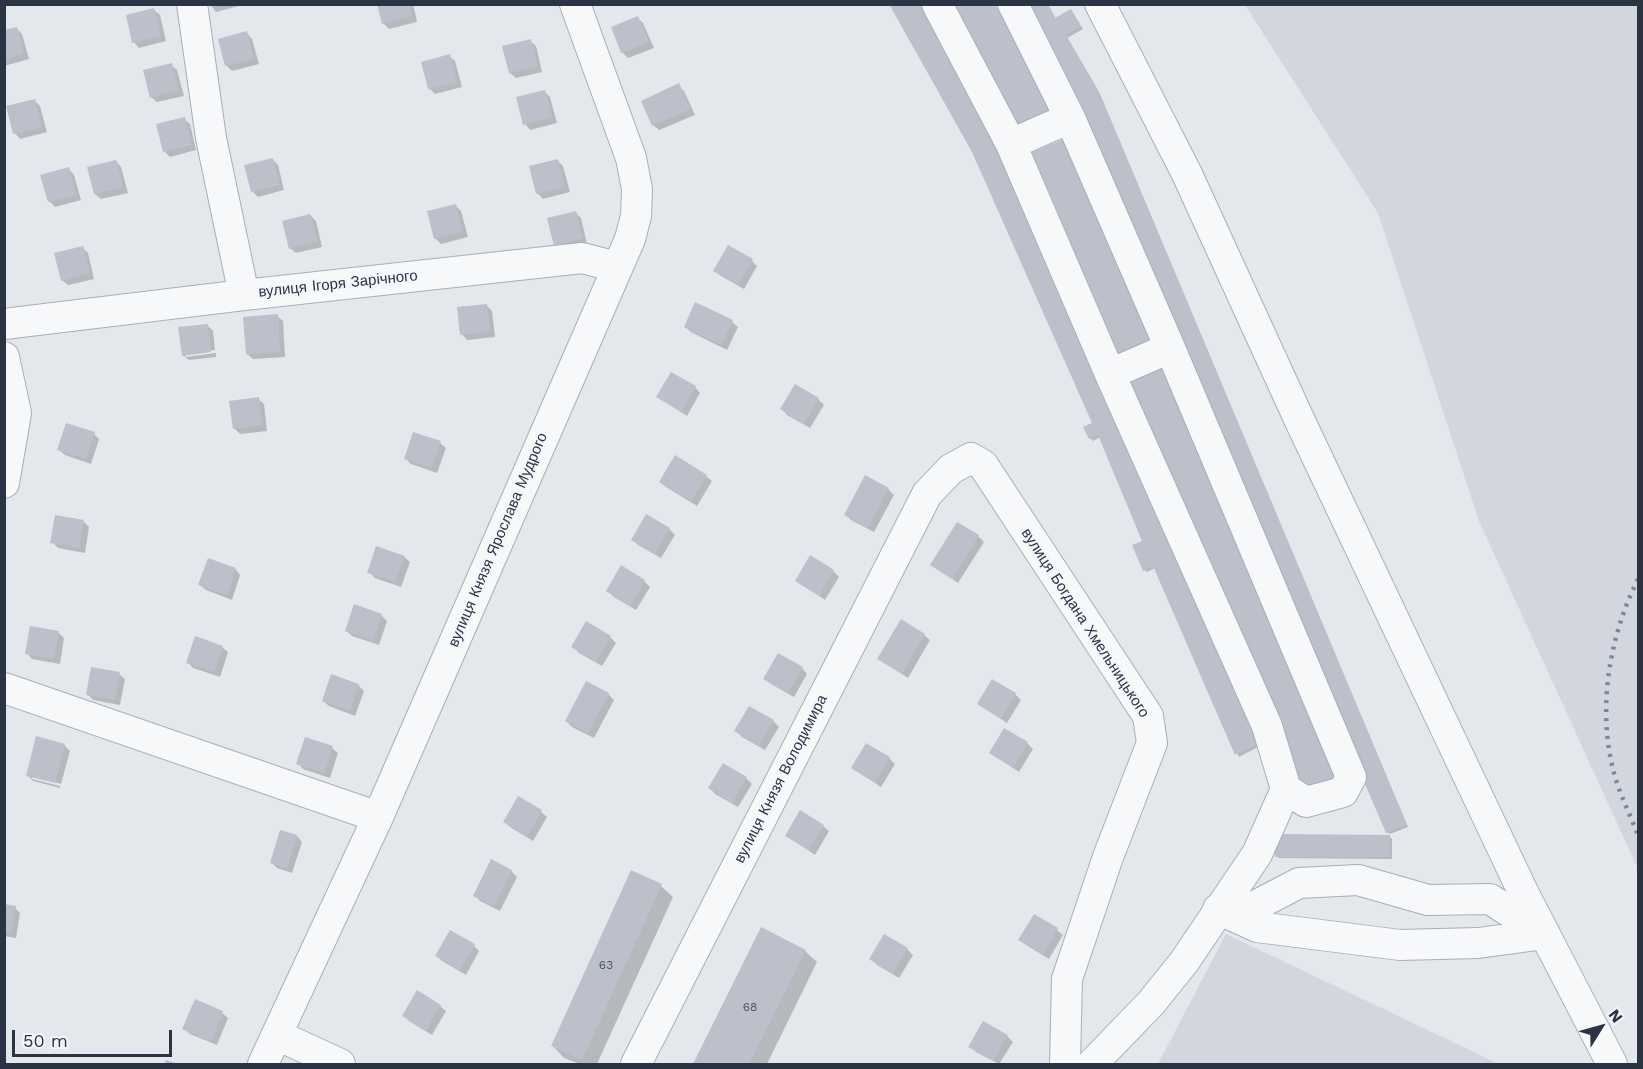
<!DOCTYPE html>
<html>
<head>
<meta charset="utf-8">
<style>
	body { margin:0 }
	#map { position:relative; width:1643px; height:1069px; overflow:hidden; background:#e4e7ec; font-family:"Work Sans",sans-serif }
	canvas { display:block }
	.frame { position:absolute; inset:0; border:6px solid #2b3445; pointer-events:none }
	.north { position:absolute; left:1571px; top:997px; width:60px; height:60px; -webkit-text-stroke:4px #f4f6f9; paint-order:stroke; rotate:53deg; font-size:16px; font-weight:700; line-height:24px; text-align:center; color:#2b3445 }
	.north::after { content:''; display:block; margin:auto; width:21px; height:27px; background:#2b3445; clip-path:polygon(50% 0,100% 100%,50% 72%,0 100%) }
	.scale { position:absolute; left:12px; top:1030px; width:160px; height:27px; box-sizing:border-box; border:3px solid #2b3445; border-top:0; padding-left:8px; font-size:18px; line-height:21px; white-space:nowrap; color:#2b3445; -webkit-text-stroke:4px #f4f6f9; paint-order:stroke }
</style>
</head>
<body>
<div id="map">
<canvas width="1643" height="1069"></canvas>
<div class="frame"></div>
<div class="north">N</div>
<div class="scale">50 m</div>
</div>
<script>
const c = document.querySelector('canvas').getContext('2d');
c.lineJoin = 'round';
function fill(path, color) { c.fillStyle = color; c.fill(path, 'evenodd'); }
function stroke(path, color, width, dash) { c.strokeStyle = color; c.lineWidth = width; c.lineCap = dash ? 'butt' : 'round'; c.setLineDash(dash || []); c.stroke(path); }
function write(font, color, halo, rows, align = 'center') {
  c.font = font + ' "Work Sans",sans-serif'; c.lineWidth = 5; c.setLineDash([]); c.textBaseline = 'middle'; c.strokeStyle = halo; c.fillStyle = color; for (const [text, x, y, turn = 0] of rows) {
    c.save(); c.translate(x, y); c.rotate((+turn || 0) * Math.PI / 180); c.textAlign = isNaN(turn) ? turn : align; if (halo) c.strokeText(text, 0, 0); c.fillText(text, 0, 0); c.restore();
  }
}
const built = new Path2D(`
	M1245,5H1638V869L1479,521L1378,213Z
	M1226,934L1499,1064H1158Z`);
const shadow = new Path2D(`
	M210,4H243V5L216,12Z
	M379,4H413L417,22L389,29L383,23Z
	M921,4L1262,745L1239,757L1155,568L1147,572L1144,570V542L1100,437L1093,441L1090,438L1094,423Z
	M1048,4L1056,19L1073,13L1083,29L1067,38L1100,94L1408,827L1390,834L1387,832Z
	M154,10L160,15L166,41L139,48L134,42Z
	M638,18L643,23L654,48L628,58L623,53L613,28Z
	M16,28L22,34L29,59L4,66V31Z
	M247,33L252,39L259,64L232,71L226,65Z
	M530,41L536,46L542,72L516,78L510,73Z
	M449,56L455,61L462,87L435,94L429,88Z
	M171,65L177,70L184,96L157,102L151,97Z
	M678,85L684,91L695,115L659,130L653,125Z
	M545,92L550,97L557,123L530,130L525,124Z
	M35,101L40,106L47,132L20,139L15,133Z
	M184,119L190,124L196,150L170,157L164,151Z
	M272,159L278,165L284,190L258,197L252,191Z
	M116,161L121,167L128,193L101,199L95,194L89,168Z
	M558,161L563,166L570,192L543,199L537,193Z
	M69,169L74,175L81,200L55,207L49,201Z
	M456,206L461,211L468,237L441,244L435,238Z
	M575,212L581,218L587,244L561,250L555,245Z
	M310,215L316,221L322,247L296,253L290,248Z
	M82,247L88,253L94,279L68,285L62,280Z
	M752,261L757,266L744,289L721,276L715,270Z
	M696,304L732,322L738,327L727,350L691,332L685,327Z
	M486,305L492,311L495,337L467,340L462,334Z
	M277,316L283,321L285,357L253,359L247,354Z
	M207,325L213,331L215,350L186,354V357L216,353V357L189,360L183,355Z
	M795,386L818,399L824,405L810,428L787,415L782,409Z
	M695,387L700,393L687,416L658,397Z
	M258,399L264,404L267,431L240,434L234,428Z
	M94,434L99,439L91,464L65,455L59,450Z
	M440,443L446,448L437,473L411,464L405,458Z
	M706,476L712,481L697,506L666,487L660,482Z
	M888,489L894,495L874,532L851,520L846,515Z
	M646,516L669,529L675,535L661,558L638,545L633,539Z
	M84,522L89,527L85,553L58,548L52,542Z
	M978,536L984,542L958,583L932,565Z
	M404,557L410,562L401,587L375,578L369,572Z
	M235,569L240,575L232,600L206,590L200,585Z
	M833,571L839,577L825,600L797,581Z
	M644,581L650,587L636,610L614,597L608,591Z
	M381,615L387,621L379,645L352,636L347,631Z
	M59,633L64,638L60,664L32,659L27,653Z
	M924,635L930,640L908,678L879,659Z
	M610,637L616,643L602,666L579,653L573,647Z
	M222,647L228,652L220,677L193,668L188,662Z
	M802,668L807,674L794,697L771,684L765,678Z
	M119,674L125,679L120,705L93,700L88,694Z
	M992,681L1015,694L1021,700L1007,723L979,704Z
	M358,685L364,691L355,716L329,706L323,701Z
	M608,694L614,700L594,738L572,727L566,721Z
	M773,721L779,727L765,750L742,737L736,731Z
	M1027,743L1033,749L1019,772L991,753Z
	M64,745L70,751L61,784L32,776V779L60,786V788L33,781L28,775Z
	M332,748L338,753L330,778L303,769L298,763Z
	M889,758L895,764L881,787L853,768Z
	M746,778L752,784L738,807L715,794L710,788Z
	M518,798L541,812L547,817L533,841L510,827L505,822Z
	M823,826L829,831L815,855L787,836Z
	M297,836L302,842L292,873L277,868L272,863Z
	M1390,837L1392,839V859L1279,858L1276,856Z
	M511,871L517,877L500,911L480,901L475,895Z
	M661,886L673,897L597,1064H580L564,1058L553,1046Z
	M4,906L15,908L20,913L16,938L4,936Z
	M1034,916L1057,930L1063,935L1049,959L1026,945L1020,940Z
	M762,929L805,951L817,962L767,1064H694Z
	M885,936L907,949L913,955L899,978L877,965L871,959Z
	M474,946L479,951L466,975L442,961L437,956Z
	M196,1001L222,1013L228,1018L217,1045L190,1034L184,1029Z
	M440,1006L446,1011L432,1035L409,1021L404,1016Z
	M1007,1036L1013,1042L999,1064L976,1052L970,1046Z`);
const building = new Path2D(`
	M377,4H410L412,16L382,24Z
	M889,4H921L996,140L1261,742L1235,755L1153,566L1143,571L1132,545L1142,541L1098,435L1089,439L1083,427L1092,423L972,152Z
	M945,4H995L1052,109L1014,130Z
	M1020,4H1048L1055,18L1071,9L1081,26L1066,35L1098,90L1407,825L1386,833L1074,103Z
	M154,8L161,36L132,43L126,15Z
	M638,16L649,42L621,53L611,27Z
	M17,27L24,54L4,59V30Z
	M247,31L254,59L225,66L218,39Z
	M531,39L538,66L509,73L502,46Z
	M450,54L457,82L428,89L421,62Z
	M172,63L179,90L150,98L143,70Z
	M679,83L690,109L652,126L641,101Z
	M545,90L552,117L523,125L516,97Z
	M35,99L42,127L13,134L6,106Z
	M185,117L192,145L163,152L156,124Z
	M1066,138L1156,344L1117,361L1028,154Z
	M273,158L280,185L251,192L244,165Z
	M558,159L565,187L536,194L529,166Z
	M116,160L123,187L94,194L87,167Z
	M69,167L76,195L48,202L40,175Z
	M456,204L463,232L434,239L427,211Z
	M576,211L583,238L554,246L547,218Z
	M310,214L318,241L289,249L282,221Z
	M728,245L753,259L738,285L713,271Z
	M83,246L90,273L61,281L54,253Z
	M695,302L733,320L721,345L684,327Z
	M487,304L490,332L460,335L457,307Z
	M278,314L280,352L246,354L243,317Z
	M208,324L211,352L182,356L178,327Z
	M1165,365L1341,783L1303,799L1128,381Z
	M671,372L696,386L681,412L656,397Z
	M795,384L819,398L804,424L780,409Z
	M259,397L262,425L233,429L229,401Z
	M66,423L95,432L86,459L57,450Z
	M413,432L441,441L432,468L404,459Z
	M675,455L707,475L691,501L659,482Z
	M865,475L889,488L868,528L844,515Z
	M646,514L670,528L655,554L631,540Z
	M55,515L84,520L79,548L50,543Z
	M957,522L979,535L952,579L930,565Z
	M376,546L405,556L395,582L367,573Z
	M810,555L834,570L819,596L795,581Z
	M208,558L236,568L227,595L198,585Z
	M621,565L645,580L630,606L606,591Z
	M354,604L382,614L373,641L345,631Z
	M901,619L925,634L902,674L877,659Z
	M586,621L611,636L596,662L571,647Z
	M30,626L59,631L54,659L25,654Z
	M195,636L223,646L214,672L186,663Z
	M778,653L803,667L788,693L763,679Z
	M91,667L120,672L115,700L86,695Z
	M331,674L359,684L350,711L322,701Z
	M992,679L1016,693L1001,719L977,704Z
	M586,681L609,693L588,733L565,721Z
	M749,706L774,720L759,746L734,731Z
	M1004,728L1028,742L1013,768L989,753Z
	M36,736L65,744L55,783L26,776Z
	M305,737L333,746L324,773L296,764Z
	M866,743L890,757L875,783L851,768Z
	M723,763L747,777L732,803L708,788Z
	M518,796L542,810L527,836L503,822Z
	M800,810L824,825L809,850L785,836Z
	M280,830L297,835L287,869L270,863Z
	M1275,834L1390,835V857H1275Z
	M491,859L512,870L494,906L473,896Z
	M631,870L662,884L582,1060L551,1046Z
	M4,904L16,906L11,933L4,932Z
	M1034,914L1058,928L1043,954L1018,940Z
	M761,927L806,950L749,1064H693Z
	M450,930L475,944L460,970L435,956Z
	M884,934L908,948L893,974L869,959Z
	M417,990L441,1005L426,1030L402,1016Z
	M195,999L223,1011L211,1041L182,1029Z
	M983,1021L1008,1035L993,1061L968,1047Z
	M166,1060L179,1064H164Z`);
const minor = new Path2D(`
	M192,4L211,138L244,295L582,258L617,267
	M937,4L1011,144L1110,374L1267,726L1286,789L1306,802L1343,792L1351,777L1170,348L1070,118L1013,4
	M1100,4L1187,174L1299,419L1524,894L1612,1064
	M1011,144L1070,118
	M4,324L244,295
	M4,357L16,413L4,483
	M1110,374L1170,348
	M4,688L378,817
	M1218,909L1257,927L1400,945L1478,943L1545,934
	M1241,919L1253,907L1299,883L1358,880L1428,900L1490,899L1542,933
	M277,1035L340,1064
	M263,1064L378,817L630,239L636,216L637,189L631,158L575,4
	M636,1064L927,494L951,469L971,458L983,465L1148,716L1152,743L1108,857L1067,979L1065,1064
	M1092,1064L1151,1003L1184,962L1257,854L1286,789`);
const rail = new Path2D(`
	M1638,579C1608,639 1596,715 1616,780C1622,799 1631,817 1638,835`);
const numberNames = [
	["63",606,965],
	["68",750,1007]
];
const streetNames = [
	["вулиця Ігоря Зарічного",338,284,-6],
	["вулиця Князя Ярослава Мудрого",498,540,-67],
	["вулиця Богдана Хмельницького",1085,623,57],
	["вулиця Князя Володимира",781,779,-63]
];
fill(built, '#d2d6de');
fill(shadow, '#0003');
fill(building, '#bbc0ca');
stroke(minor, '#a9aeb7', 32);
stroke(minor, '#f7f8fa', 30);
stroke(rail, '#7d8696', 4.5, [3, 6]);
write('12px', '#4f5766', null, numberNames);
write('15px', '#2b3445', '#f4f6f9', streetNames);
</script>
</body>
</html>
